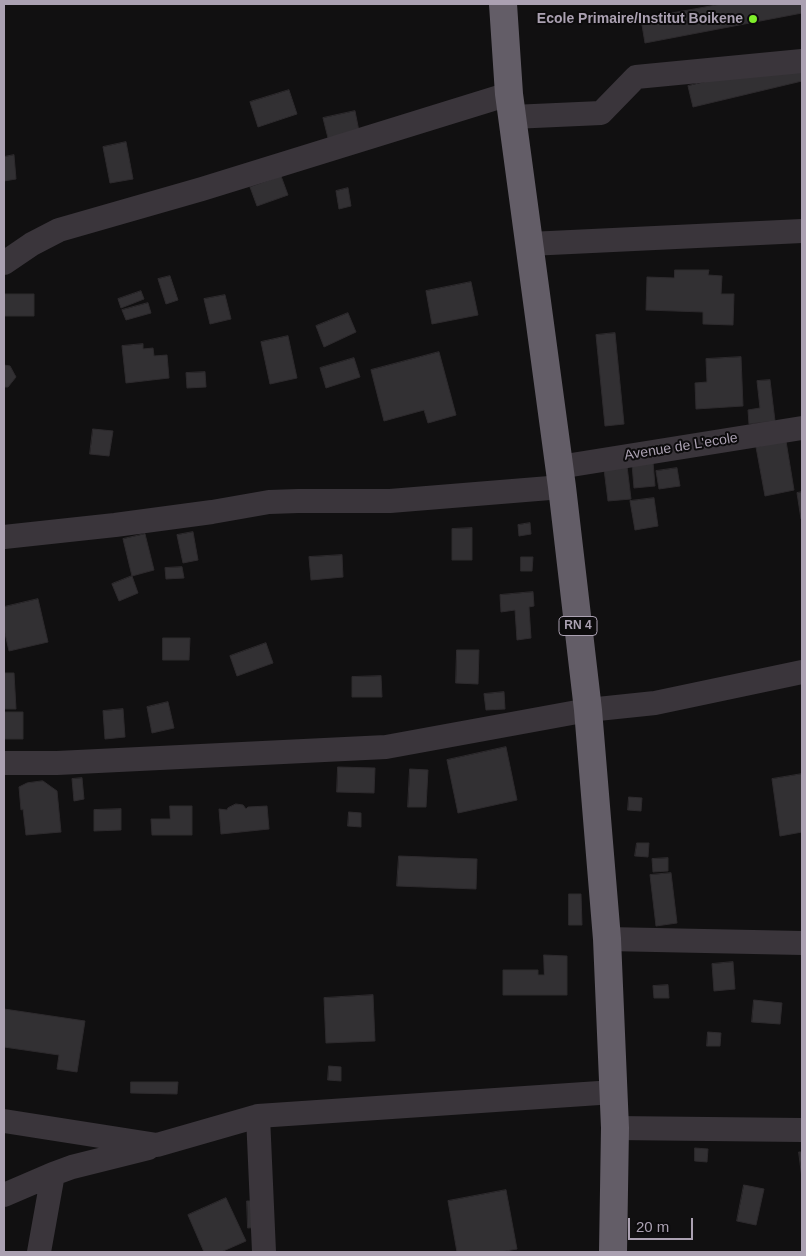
<!DOCTYPE html>
<html>
<head>
<meta charset="utf-8">
<style>
	body { margin:0 }
	#map { position:relative; width:806px; height:1256px; overflow:hidden; background:#111011; font-family:Helvetica,sans-serif }
	canvas { display:block }
	.frame { position:absolute; inset:0; border:5px solid #aba1b2; pointer-events:none }
	.scale { position:absolute; left:628px; top:1218px; width:65px; height:22px; box-sizing:border-box; border:2px solid #aba1b2; border-top:0; padding-left:6px; font-size:15px; line-height:18px; white-space:nowrap; color:#aba1b2; -webkit-text-stroke:4px #0c0b0c; paint-order:stroke }
</style>
</head>
<body>
<div id="map">
<canvas width="806" height="1256"></canvas>
<div class="frame"></div>
<div class="scale">20 m</div>
</div>
<script>
const c = document.querySelector('canvas').getContext('2d');
c.lineJoin = 'round';
function fill(path, color) { c.fillStyle = color; c.fill(path, 'evenodd'); }
function stroke(path, color, width, dash) { c.strokeStyle = color; c.lineWidth = width; c.lineCap = dash ? 'butt' : 'round'; c.setLineDash(dash || []); c.stroke(path); }
function write(font, color, halo, rows, align = 'center') {
  c.font = font + ' Helvetica,sans-serif'; c.lineWidth = 4; c.setLineDash([]); c.textBaseline = 'middle'; c.strokeStyle = halo; c.fillStyle = color; for (const [text, x, y, turn = 0] of rows) {
    c.save(); c.translate(x, y); c.rotate((+turn || 0) * Math.PI / 180); c.textAlign = isNaN(turn) ? turn : align; if (halo) c.strokeText(text, 0, 0); c.fillText(text, 0, 0); c.restore();
  }
}
const building = new Path2D(`
	M722,4H802V13L645,43L641,19Z
	M802,58V81L693,107L688,86Z
	M289,90L297,114L258,127L250,102Z
	M355,111L359,131L328,138L323,118Z
	M126,142L133,179L110,183L103,147Z
	M14,155L16,179L4,181V157Z
	M281,176L288,195L257,206L250,187Z
	M348,188L351,206L339,209L336,191Z
	M675,270H709L708,275L722,276L721,294H734L733,325L703,324V312L646,310L647,277L674,278Z
	M170,276L178,300L166,304L158,279Z
	M471,282L478,315L432,324L426,291Z
	M141,291L144,299L121,308L118,299Z
	M4,294H34V316H4Z
	M225,295L231,319L210,324L204,299Z
	M148,303L151,313L126,320L122,310Z
	M348,313L356,332L324,347L316,326Z
	M615,333L624,424L605,426L596,335Z
	M288,336L297,378L270,384L261,342Z
	M143,344V349L153,348L154,356L167,355L169,378L126,383L122,346Z
	M439,352L456,415L428,423L424,410L384,421L371,370Z
	M741,357L743,406L696,409L695,383L707,382L706,359Z
	M354,358L360,377L326,388L320,368Z
	M4,365L10,366L16,377L8,387H4Z
	M205,372L206,387L187,388L186,373Z
	M770,380L775,421L749,424L748,410L760,408L757,381Z
	M93,429L113,431L109,456L90,454Z
	M786,441L794,490L765,496L756,447Z
	M653,462L655,486L634,488L632,464Z
	M627,466L631,499L608,501L604,469Z
	M677,468L680,486L659,489L656,471Z
	M802,492V518L801,519L797,493Z
	M654,498L658,526L635,530L630,501Z
	M530,523L531,534L519,536L518,525Z
	M472,528V560H452V529Z
	M193,532L198,560L183,563L177,535Z
	M145,534L154,570L132,576L123,539Z
	M342,555L343,577L311,580L309,557Z
	M521,557H533L532,571H521Z
	M182,567L184,578L166,579L165,568Z
	M132,576L138,593L119,601L112,584Z
	M533,592L534,606L529,607L531,638L517,640L515,610L501,612L500,595Z
	M38,599L48,642L9,651L4,629V607Z
	M163,638H190L189,660H163Z
	M266,643L273,663L237,676L230,656Z
	M457,650H479L478,684L456,683Z
	M4,673H14L16,709H4Z
	M381,676L382,697H352V677Z
	M504,692L505,709L486,710L484,694Z
	M168,702L174,728L152,733L147,707Z
	M123,709L125,737L105,739L103,711Z
	M4,712H23V739H4Z
	M506,747L517,800L458,813L447,760Z
	M338,767L375,768L374,793L337,792Z
	M410,769L428,770L426,807H408Z
	M802,774V832L780,836L772,779Z
	M82,778L84,799L74,801L72,779Z
	M43,781L57,791L61,832L26,835L23,809L21,810L19,787L27,783Z
	M629,797L642,798L641,811L628,810Z
	M236,804L243,805L246,809L248,807L267,806L269,829L221,834L219,809L227,810L228,808Z
	M170,806H192V835H152L151,819H170Z
	M121,809V830L94,831V810Z
	M349,812L361,813V827L348,826Z
	M637,843H649L648,857L635,856Z
	M399,856L477,859L476,889L397,886Z
	M668,858V871L653,872L652,859Z
	M671,873L677,923L656,926L650,875Z
	M569,894H581L582,925H569Z
	M544,955L567,956V995H503V970H538V975H544Z
	M733,962L735,989L714,991L712,964Z
	M668,985L669,998H654L653,986Z
	M373,995L375,1041L326,1043L324,998Z
	M754,1000L782,1003L780,1024L752,1022Z
	M4,1009L85,1021L77,1072L57,1069L59,1055L4,1047Z
	M708,1032L721,1033L720,1046H707Z
	M329,1066L341,1067V1081L328,1080Z
	M131,1082H178L177,1094L131,1093Z
	M695,1148L708,1149L707,1162L695,1161Z
	M799,1152H802V1178Z
	M744,1185L764,1189L756,1225L737,1221Z
	M506,1190L517,1249L500,1252H457L448,1201Z
	M226,1198L246,1241L221,1252H204L188,1215Z
	M247,1201H263L264,1227L248,1228Z`);
const minor = new Path2D(`
	M512,117L601,113L636,77L802,61
	M529,244L802,231
	M4,263L32,244L59,230L202,189L509,94
	M559,467L802,428
	M4,537L115,525L212,512L269,502L298,501H390L562,487
	M4,763H57L386,747L588,710L655,703L802,672
	M607,939L802,943
	M258,1116L264,1252
	M4,1121L157,1145L258,1116L614,1092
	M615,1128L802,1130
	M4,1195L53,1174
	M39,1252L53,1174L72,1167L148,1148`);
const highway = new Path2D(`
	M503,4L509,94L562,487L588,710L607,939L615,1128L613,1252`);
const markers = [
	[753,19,5,"#7fee2b"]
];
const shields = [
	[578,626,38]
];
const shieldNames = [
	["RN 4",578,626]
];
const poiNames = [
	["Ecole Primaire/Institut Boikene",743,19]
];
const streetNames = [
	["Avenue de L'ecole",681,447,-9]
];
fill(building, '#323033');
stroke(building, '#2d2a2d', 1);
stroke(minor, '#3a353b', 24);
stroke(highway, '#635d67', 28);
for (const [x, y, r, color] of markers) { const dot = new Path2D(); dot.arc(x, y, r, 0, 2 * Math.PI); c.fillStyle = color; c.fill(dot); stroke(dot, '#0c0b0c', 2); }
for (const [x, y, w] of shields) { const box = new Path2D(); box.roundRect(x - w / 2, y - 9.5, w, 19, 4); c.fillStyle = '#0c0b0c'; c.fill(box); stroke(box, '#aba1b2', 1); }
write('bold 12px', '#aba1b2', null, shieldNames);
write('bold 14px', '#aba1b2', '#0c0b0c', poiNames, 'right');
write('14px', '#aba1b2', '#0c0b0c', streetNames);
</script>
</body>
</html>
